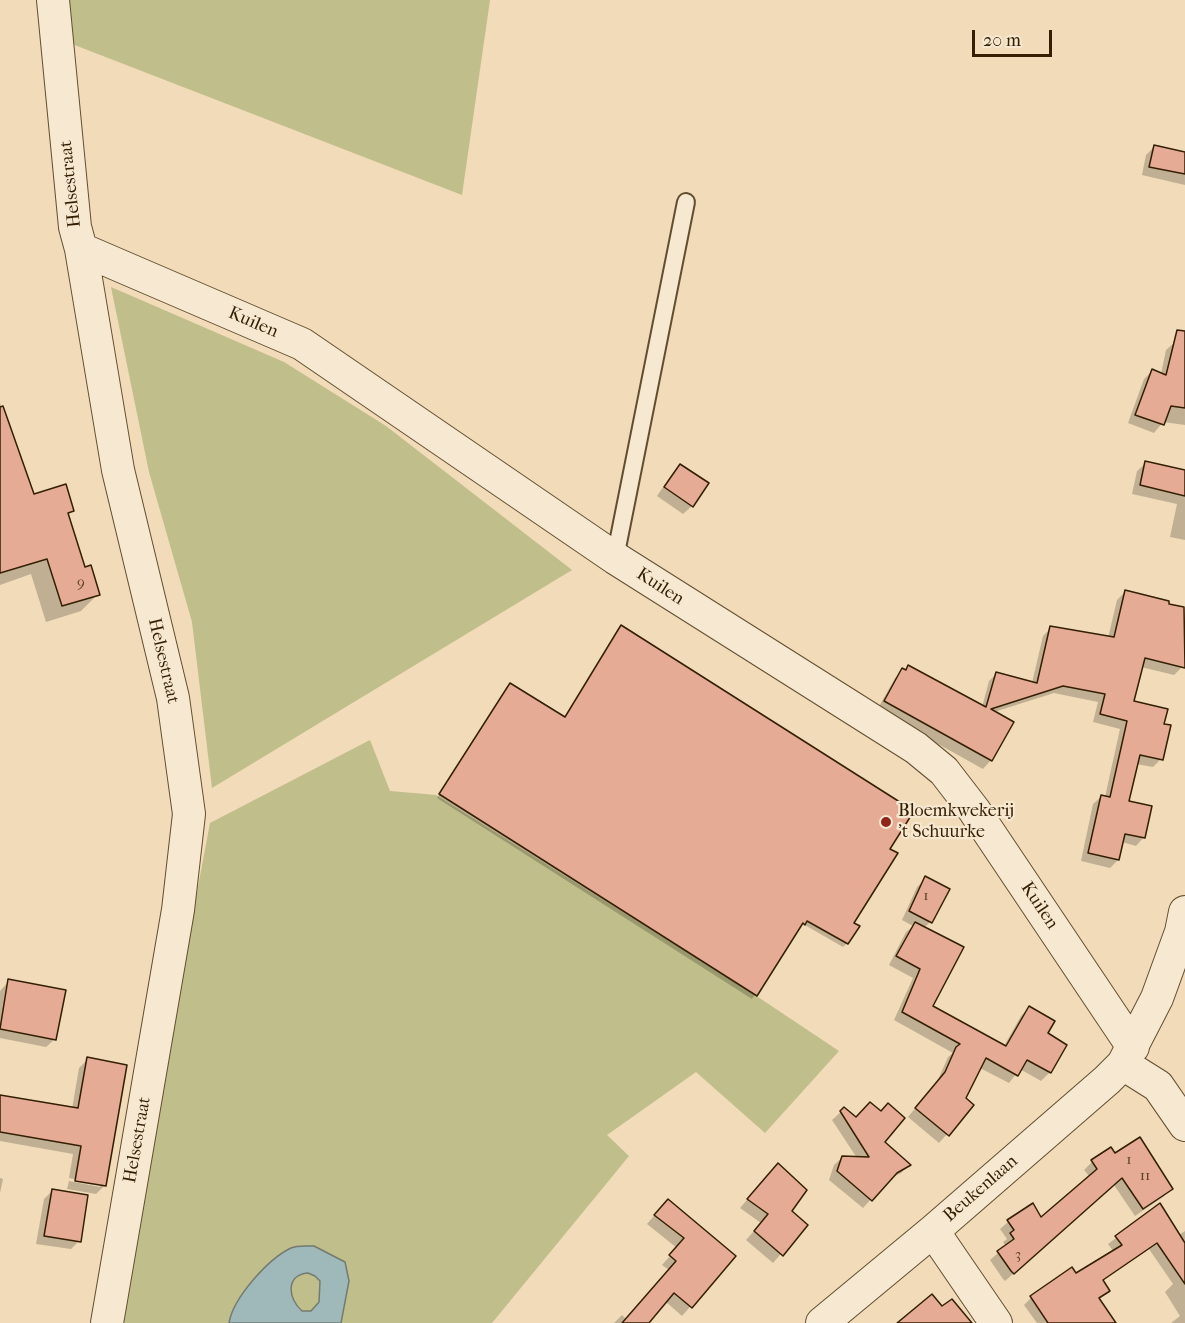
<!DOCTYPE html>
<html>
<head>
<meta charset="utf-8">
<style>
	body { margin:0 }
	#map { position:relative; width:1185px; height:1323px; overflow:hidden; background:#f1dbb8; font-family:"IM FELL French Canon",serif }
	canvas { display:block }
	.scale { position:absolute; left:972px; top:30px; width:80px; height:27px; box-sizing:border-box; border:3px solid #341f03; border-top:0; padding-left:8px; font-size:18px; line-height:21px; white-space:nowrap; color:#341f03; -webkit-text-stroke:4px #f6e8d1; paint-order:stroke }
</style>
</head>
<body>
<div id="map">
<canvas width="1185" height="1323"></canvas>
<div class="scale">20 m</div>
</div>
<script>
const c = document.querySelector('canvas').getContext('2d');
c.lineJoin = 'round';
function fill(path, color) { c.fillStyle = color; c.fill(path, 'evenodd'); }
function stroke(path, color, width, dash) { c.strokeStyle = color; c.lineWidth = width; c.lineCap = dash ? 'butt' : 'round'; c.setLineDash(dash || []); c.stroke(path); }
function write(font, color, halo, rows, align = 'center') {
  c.font = font + ' "IM FELL French Canon",serif'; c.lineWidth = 4.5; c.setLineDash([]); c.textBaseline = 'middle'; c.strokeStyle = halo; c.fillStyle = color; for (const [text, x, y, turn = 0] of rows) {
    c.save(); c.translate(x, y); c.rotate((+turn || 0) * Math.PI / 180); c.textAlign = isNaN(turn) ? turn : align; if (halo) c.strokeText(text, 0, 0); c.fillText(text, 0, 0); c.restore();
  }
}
const green = new Path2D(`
	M68,0H490L462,195L72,44Z
	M111,287L284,362L386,426L572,570L212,788L192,622L149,472Z
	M370,740L390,791L436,795L755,995L839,1051L765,1133L696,1072L607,1135L629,1156L492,1323H341L349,1281L277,1258C257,1277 234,1294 229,1323H116L210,823Z
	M308,1273L315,1276L320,1281L319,1302L311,1311H302C288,1299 285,1275 308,1273Z`);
const water = new Path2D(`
	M314,1246L345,1262L349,1281L341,1323H229C233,1298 268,1259 291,1248C297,1245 307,1246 314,1246ZM308,1273L315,1276L320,1281L319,1302L311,1311H302C288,1299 285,1275 308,1273Z`);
const shadow = new Path2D(`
	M1155,146L1185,153V185L1142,175L1146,155Z
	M1175,342L1185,344V425L1163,422L1154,433L1128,423L1144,379L1152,371L1161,374L1166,350Z
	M0,403L33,496L72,511L67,516L84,569L98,594L81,611L46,622L31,574L0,585Z
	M1146,463L1185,472V540L1170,537L1177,504L1132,494L1137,471Z
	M680,465L692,506L683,514L657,496L672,474Z
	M1125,592L1168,605L1185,621V656L1182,667L1174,675L1141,667L1132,702L1162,725L1161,759L1153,767L1136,764L1127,802L1144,837L1136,846L1122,842L1118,860L1110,868L1081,861L1093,804L1102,796L1105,797L1120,729L1093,722L1098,702L1054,693L994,712L1012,722L991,760L983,769L877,710L895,678L908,667L982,707L989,681L997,673L1032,683L1043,636L1051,628L1108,638L1117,600Z
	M618,631L888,849L852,924L847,943L843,947L803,924L800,928L799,927L752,999L437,798L510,685L564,718Z
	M926,878L948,889L930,922L924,928L931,1007L1004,1046L1021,1016L1029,1008L1046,1034L1065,1045L1049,1073L1041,1081L1020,1069L1009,1083L980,1068L965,1099L972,1106L939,1143L908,1117L937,1082L948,1057L953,1053L894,1020L913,978L889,965L906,932L913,926L902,920L917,887Z
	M9,981L55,1039L46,1047L0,1038V991Z
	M88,1059L105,1185L96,1194L67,1189L69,1181L100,1187V1184L69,1178L73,1154L0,1141V1097L72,1109L79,1068Z
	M844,1109L909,1165L901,1173L889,1179L863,1208L829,1180L834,1165L843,1157L857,1158L832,1120Z
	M1092,1162L1171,1189L1163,1197L1135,1216L1114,1185L1005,1281L1003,1279L990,1260L1006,1246L1003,1242L1007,1239L1000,1229L1008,1222L1041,1219L1090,1177L1084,1170Z
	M769,1174L790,1211L806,1225L773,1263L746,1240L761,1223L740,1208Z
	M0,1178L3,1179L0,1193Z
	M52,1191L79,1241L71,1249L36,1244L44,1199Z
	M1160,1205L1179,1235L1185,1231V1323H1171L1180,1316L1165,1292L1173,1284L1149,1249L1102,1281L1108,1291L1098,1300L1114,1323H1037L1024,1305L1032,1297L1075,1276L1114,1252L1108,1244Z
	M660,1209L734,1257L682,1316L665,1301L647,1323H614L622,1315L626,1319L669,1270L662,1265L677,1248L647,1224Z`);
const building = new Path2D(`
	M1154,145L1185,152V174L1149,167Z
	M1177,330L1185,331V408L1171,406L1164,425L1135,415L1152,369L1166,375Z
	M3,406L34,494L66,484L74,511L68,513L85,567L91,565L100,595L62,606L47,559L0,573V407Z
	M1145,461L1185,470V496L1140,485Z
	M680,464L709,483L693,507L664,487Z
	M1125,590L1169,601V604L1184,607L1185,668L1145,658L1134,701L1168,709L1164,724L1171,725L1163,760L1140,755L1129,801L1152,806L1145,838L1125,834L1119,860L1088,853L1101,795L1110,797L1127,721L1100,714L1105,694L1063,686L991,709L1014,722L992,761L884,701L902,668L906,670L908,665L986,707L996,672L1037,683L1050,626L1114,637Z
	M621,625L914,811L890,849L898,853L854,923L860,926L848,944L807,921L805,925L803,923L757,996L439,794L510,683L565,717Z
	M925,876L950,889L932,923L909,911Z
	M915,922L964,947L933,1006L1006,1046L1029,1006L1055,1021L1048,1033L1067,1045L1051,1073L1027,1060L1018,1076L986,1058L966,1098L974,1105L949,1136L915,1108L945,1072L956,1047L960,1044L902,1012L920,969L896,956Z
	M8,979L66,990L56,1040L0,1029Z
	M87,1057L127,1065L106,1186L75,1181L81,1146L0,1132V1095L78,1108Z
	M870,1102L881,1111L888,1103L905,1118L885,1142L911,1165L897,1173L872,1201L837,1171L842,1156L869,1157L840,1111L844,1107L856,1117Z
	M1140,1137L1173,1189L1143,1209L1122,1178L1014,1274L1011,1271L997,1251L1014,1239L1010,1233L1014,1230L1007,1220L1033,1203L1041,1217L1097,1169L1091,1160L1111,1147L1115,1153Z
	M778,1163L807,1190L792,1211L808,1225L783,1256L754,1231L768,1214L747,1199Z
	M52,1189L88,1195L81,1242L44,1236Z
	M668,1199L736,1256L692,1308L674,1293L649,1323H622L676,1261L669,1255L684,1238L654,1215Z
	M1160,1203L1185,1243V1284L1157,1243L1103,1280L1110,1291L1099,1298L1116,1323H1048L1030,1296L1072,1267L1076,1273L1122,1245L1115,1236Z
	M932,1294L942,1306L952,1299L972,1323H897Z`);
const service = new Path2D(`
	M615,558L686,202`);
const minor = new Path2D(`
	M53,0L75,227L81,249L118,470L173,698L189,814L178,910L107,1323
	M81,249L302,344L615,558L916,748L944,771L974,810L1133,1047
	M1123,1064L1158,1086L1185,1125
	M933,1231L996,1323
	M822,1323L933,1231L1107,1080L1123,1064L1157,998L1181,932L1185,912`);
const markers = [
	[886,822,6,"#8f2418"]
];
const numberNames = [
	["9",81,583],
	["1",926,896],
	["1",1129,1160],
	["11",1145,1176],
	["3",1018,1255]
];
const streetNames = [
	["Helsestraat",71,184,-96],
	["Kuilen",253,323,23],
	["Kuilen",660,587,33],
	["Helsestraat",163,661,77],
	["Kuilen",1039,906,56],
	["Helsestraat",138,1140,-80],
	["Beukenlaan",981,1189,-41]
];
const poiNames = [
	["Bloemkwekerij",898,812],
	["'t Schuurke",898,833]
];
fill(green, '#c0be8a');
fill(water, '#9fb8b9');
stroke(water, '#747b70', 1.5);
fill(shadow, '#0003');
fill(building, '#e5ab94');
stroke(building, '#341f03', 1.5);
stroke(service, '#634e30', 20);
stroke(minor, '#634e30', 34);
stroke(service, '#f6e8d1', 16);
stroke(minor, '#f6e8d1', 32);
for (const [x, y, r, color] of markers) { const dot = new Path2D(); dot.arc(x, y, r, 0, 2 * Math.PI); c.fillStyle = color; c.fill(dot); stroke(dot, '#f6e8d1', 2); }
write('15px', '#604227', null, numberNames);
write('18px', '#341f03', '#f6e8d1', streetNames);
write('18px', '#341f03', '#f6e8d1', poiNames, 'left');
</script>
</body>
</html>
